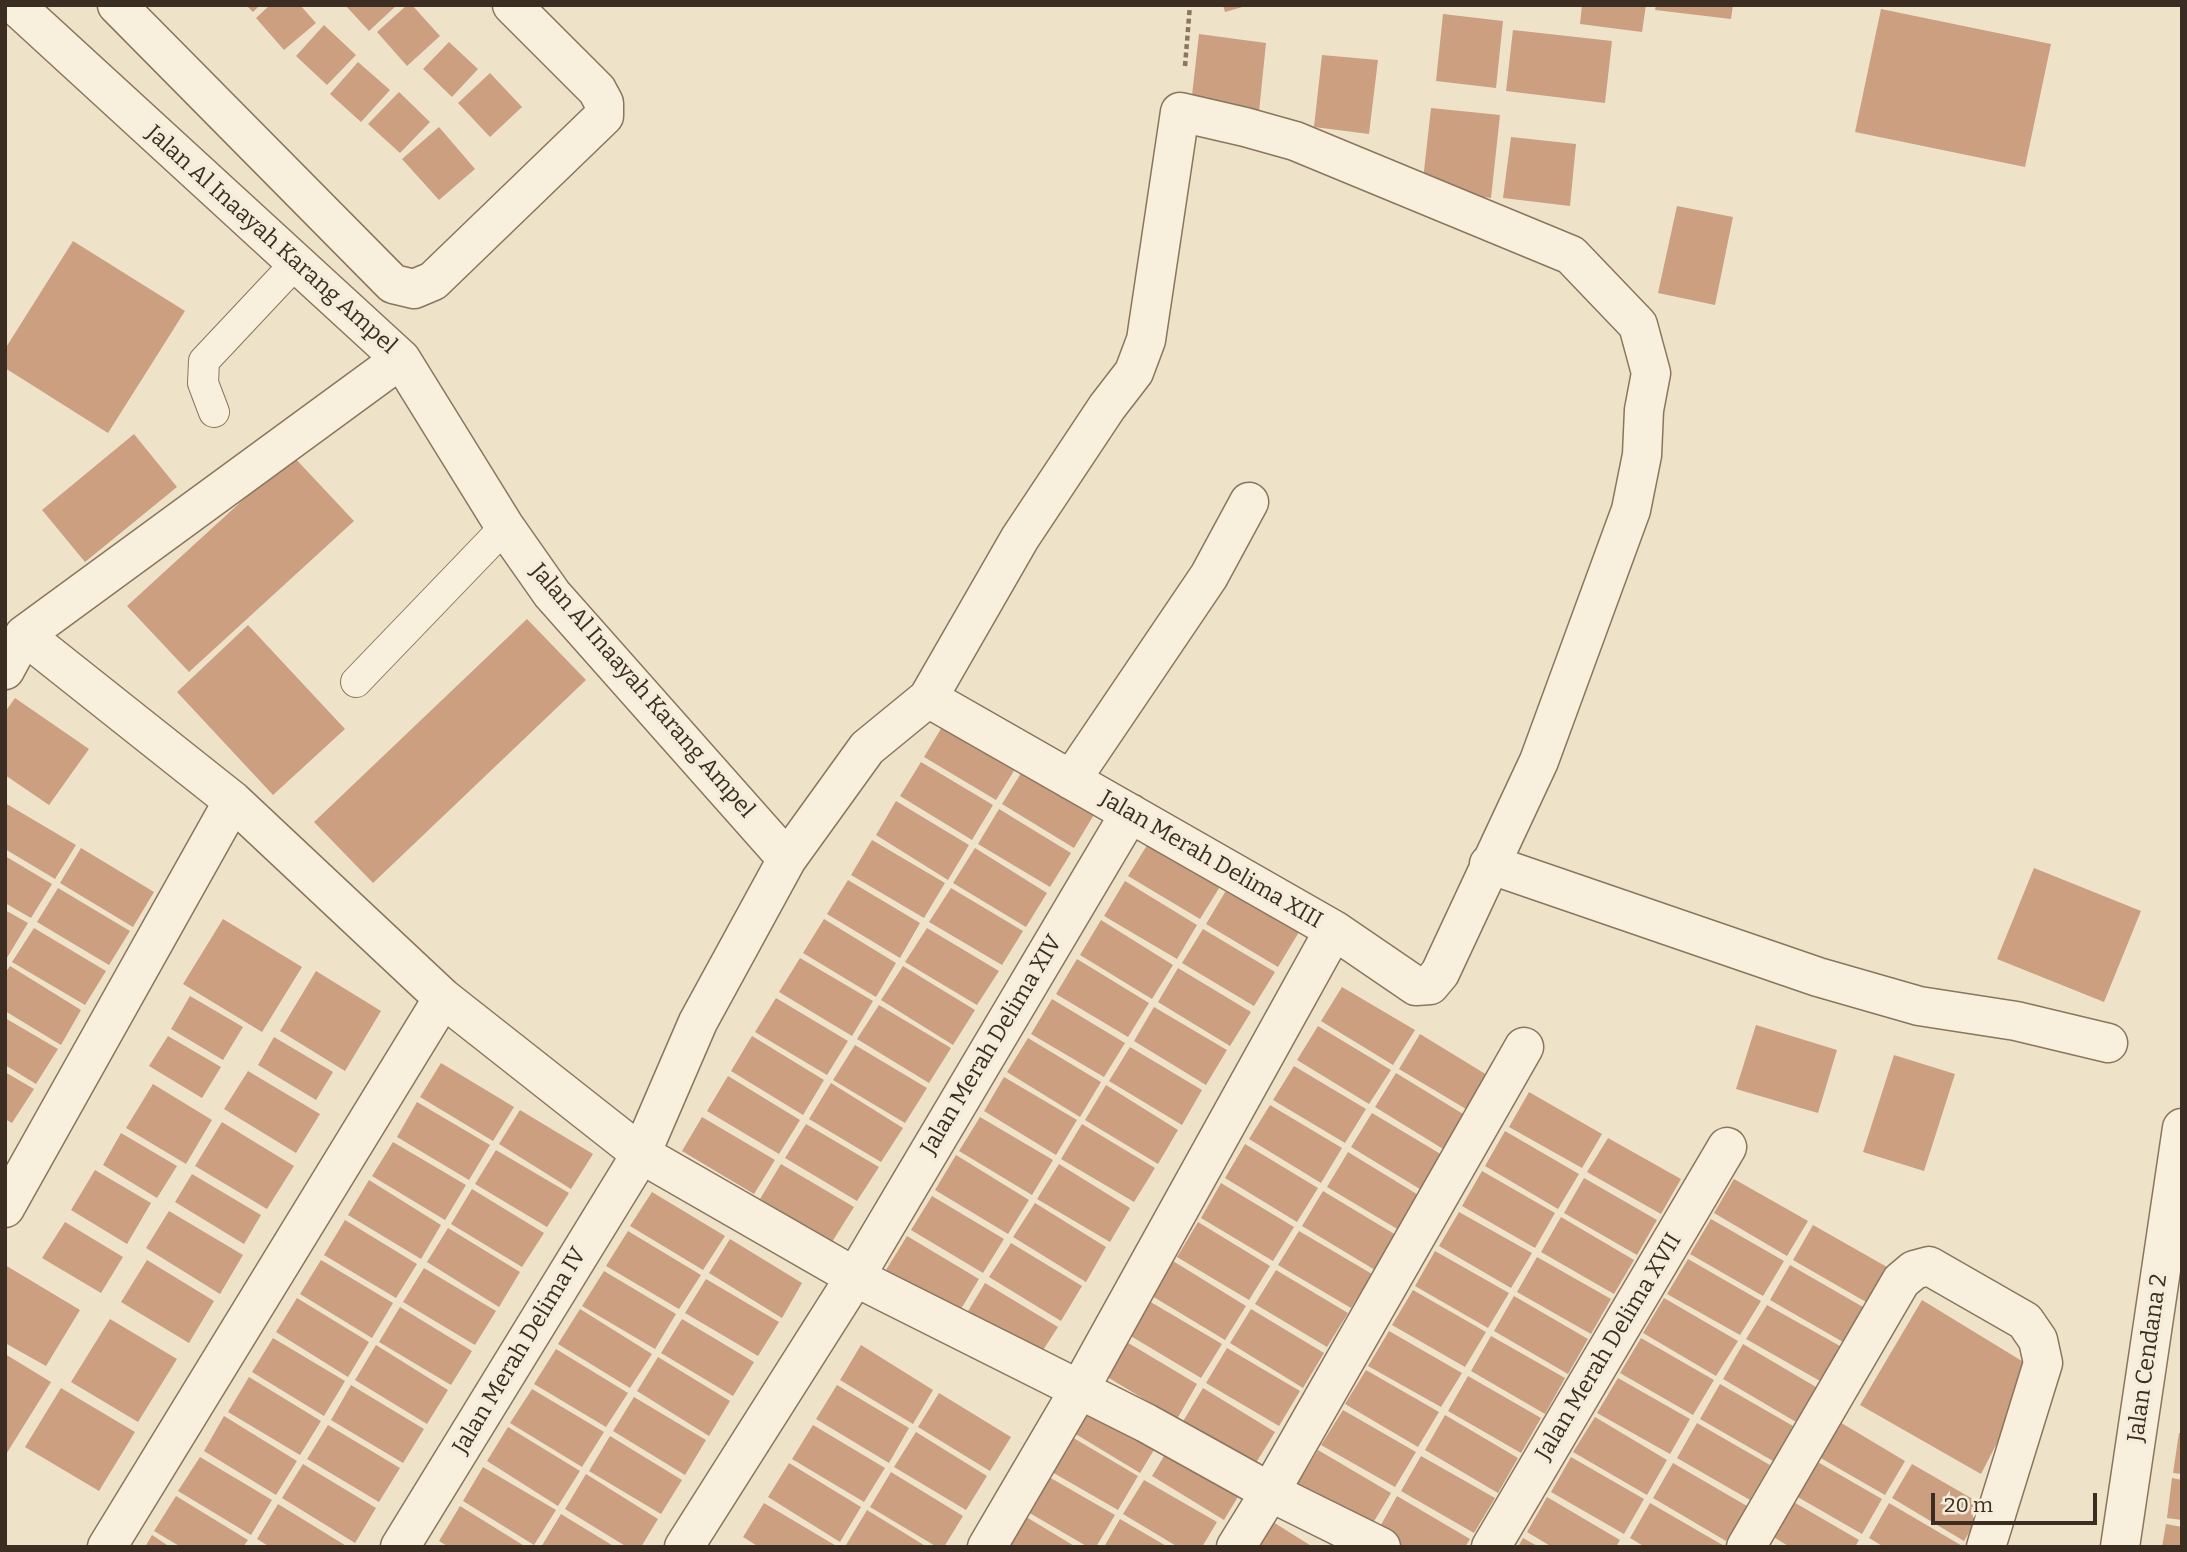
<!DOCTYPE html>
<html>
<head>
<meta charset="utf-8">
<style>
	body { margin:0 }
	#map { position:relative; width:2187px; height:1552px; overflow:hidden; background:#eee3c9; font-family:Bitter,serif }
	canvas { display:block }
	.frame { position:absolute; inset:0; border:7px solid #3b2d21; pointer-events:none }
	.scale { position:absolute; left:1931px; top:1493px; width:166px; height:32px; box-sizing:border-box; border:4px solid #3b2d21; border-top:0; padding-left:9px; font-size:21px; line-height:24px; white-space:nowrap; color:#3b2d21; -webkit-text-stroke:5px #f5edd9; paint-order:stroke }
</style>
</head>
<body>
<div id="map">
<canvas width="2187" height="1552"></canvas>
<div class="frame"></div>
<div class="scale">20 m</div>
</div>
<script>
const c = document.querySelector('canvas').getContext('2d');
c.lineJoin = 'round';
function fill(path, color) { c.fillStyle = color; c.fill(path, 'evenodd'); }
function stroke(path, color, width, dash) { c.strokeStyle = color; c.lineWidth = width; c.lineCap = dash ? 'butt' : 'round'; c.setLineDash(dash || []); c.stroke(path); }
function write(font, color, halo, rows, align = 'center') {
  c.font = font + ' Bitter,serif'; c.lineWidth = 7; c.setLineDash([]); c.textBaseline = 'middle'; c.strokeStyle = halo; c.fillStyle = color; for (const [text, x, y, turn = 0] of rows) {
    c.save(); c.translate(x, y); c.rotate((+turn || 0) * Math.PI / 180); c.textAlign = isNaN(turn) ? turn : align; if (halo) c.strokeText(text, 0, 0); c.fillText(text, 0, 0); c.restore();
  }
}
const building = new Path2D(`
	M246,5H260L253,12Z
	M270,5H300L316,23L284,50L256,18Z
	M345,5H397L369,31Z
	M407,5H412L440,36L407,66L377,32Z
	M1223,5H1246V6L1225,12Z
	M1582,5H1646L1642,32L1580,24Z
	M1656,5H1733L1731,19L1655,10Z
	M1881,9L2051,44L2025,167L1855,132Z
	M1443,14L1503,21L1496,88L1436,81Z
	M324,25L356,55L327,85L296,56Z
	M1513,30L1612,41L1605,103L1506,91Z
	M1199,34L1266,43L1259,112L1191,104Z
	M449,42L478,69L452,97L423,69Z
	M1322,55L1378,60L1369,134L1314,127Z
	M358,62L390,90L361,122L330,94Z
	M490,73L522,107L490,137L458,103Z
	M399,92L430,122L400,153L368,124Z
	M1431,108L1500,115L1491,198L1422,189Z
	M439,127L475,169L439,200L402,159Z
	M1511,137L1576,144L1570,206L1503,198Z
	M1677,206L1733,217L1715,305L1658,293Z
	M73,241L185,311L108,433L5,368V349Z
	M134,434L177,487L85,562L42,510Z
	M292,455L354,521L189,672L127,606Z
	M527,619L586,680L373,883L314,822Z
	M248,625L345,729L273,795L177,692Z
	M15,698L89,749L49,805L5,775V712Z
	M945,722L1017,766L996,800L924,757Z
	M921,762L993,805L972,840L900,796Z
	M1023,770L1095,813L1074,848L1002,804Z
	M896,801L969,845L948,880L876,835Z
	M5,803L76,845L55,879L5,849Z
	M999,809L1071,853L1050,887L978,844Z
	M872,840L945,883L924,918L851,875Z
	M1149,842L1221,885L1200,919L1128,876Z
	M81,848L154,892L133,927L60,883Z
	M975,848L1047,893L1026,927L953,883Z
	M5,856L52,884L31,918L5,903Z
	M2034,868L2141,911L2104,1002L1997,959Z
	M848,880L920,923L900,958L827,914Z
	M1125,881L1197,925L1177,959L1104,916Z
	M58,888L130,931L109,965L37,922Z
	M951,888L1023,931L1002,965L929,922Z
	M1227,889L1299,932L1278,967L1206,924Z
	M5,910L28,923L5,961Z
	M223,919L302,967L262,1032L183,984Z
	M824,919L896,963L876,997L803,953Z
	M1101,920L1173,965L1152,999L1080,955Z
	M34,928L106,971L85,1005L12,962Z
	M927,928L999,971L977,1005L905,962Z
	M1203,929L1275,972L1254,1006L1182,963Z
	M800,958L873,1001L852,1036L779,992Z
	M1077,959L1149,1003L1128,1037L1056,994Z
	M10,966L81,1010L61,1045L5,1011V973Z
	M903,966L975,1010L953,1045L881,1000Z
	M1178,968L1251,1012L1230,1046L1158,1002Z
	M316,971L381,1011L345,1071L280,1031Z
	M1342,987L1415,1030L1393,1065L1321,1021Z
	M190,996L243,1027L223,1060L171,1029Z
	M776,998L848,1041L827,1075L755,1032Z
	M1052,999L1125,1043L1104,1077L1031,1034Z
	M879,1005L951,1048L929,1083L857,1039Z
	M1154,1007L1227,1050L1206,1085L1134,1041Z
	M5,1018L58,1049L36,1084L5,1065Z
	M1756,1025L1837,1050L1818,1113L1736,1089Z
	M1318,1026L1391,1070L1369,1104L1297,1060Z
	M1420,1034L1492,1078L1471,1112L1399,1069Z
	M168,1036L221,1067L202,1098L149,1066Z
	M752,1036L824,1080L803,1115L731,1071Z
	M274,1037L333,1072L316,1100L258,1065Z
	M1028,1038L1101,1082L1080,1117L1007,1072Z
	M855,1045L927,1088L905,1123L833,1080Z
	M1130,1047L1202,1090L1182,1125L1109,1081Z
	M1894,1055L1955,1074L1924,1171L1863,1152Z
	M441,1063L514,1107L493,1141L420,1097Z
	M1294,1066L1366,1109L1345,1143L1273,1100Z
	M248,1071L320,1114L296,1153L224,1109Z
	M5,1072L34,1089L12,1123L5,1119Z
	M1396,1073L1468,1117L1448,1152L1375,1107Z
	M728,1076L800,1120L779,1154L707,1111Z
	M1004,1077L1077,1120L1056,1155L984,1111Z
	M831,1083L903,1128L881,1162L809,1119Z
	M153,1084L212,1120L186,1164L126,1128Z
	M1106,1085L1178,1130L1158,1164L1085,1120Z
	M1529,1092L1602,1134L1582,1168L1509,1127Z
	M417,1102L490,1145L469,1180L397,1137Z
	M1270,1105L1342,1148L1321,1183L1249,1139Z
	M520,1110L593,1154L571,1189L499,1144Z
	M1372,1113L1444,1156L1423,1191L1351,1147Z
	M702,1117L775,1160L754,1194L682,1151Z
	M980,1117L1053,1160L1032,1195L959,1151Z
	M222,1122L294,1166L267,1209L195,1166Z
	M806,1124L879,1167L857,1201L785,1158Z
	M1082,1124L1155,1168L1134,1202L1061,1159Z
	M1505,1131L1579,1174L1558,1209L1485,1166Z
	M121,1133L177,1166L157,1198L103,1165Z
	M1608,1138L1681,1179L1661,1214L1587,1172Z
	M393,1142L466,1185L445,1220L372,1176Z
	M1245,1144L1318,1188L1297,1222L1225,1178Z
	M496,1150L569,1193L547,1227L475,1184Z
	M1348,1152L1420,1196L1399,1230L1327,1187Z
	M956,1155L1029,1200L1008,1234L935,1190Z
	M781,1164L854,1207L832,1242L760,1199Z
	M1059,1164L1130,1208L1110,1242L1037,1199Z
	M95,1170L151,1203L127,1244L71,1210Z
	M1482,1171L1555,1213L1535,1248L1462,1206Z
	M192,1174L261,1215L244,1244L175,1202Z
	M1584,1178L1657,1220L1637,1255L1564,1213Z
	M1734,1179L1808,1221L1787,1256L1714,1213Z
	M369,1180L441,1225L421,1259L348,1215Z
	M1221,1183L1294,1227L1273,1261L1201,1218Z
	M472,1189L544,1233L522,1267L451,1224Z
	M1323,1191L1396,1235L1375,1270L1302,1226Z
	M652,1192L725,1236L703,1270L630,1226Z
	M932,1196L1004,1239L983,1273L911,1230Z
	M1035,1203L1106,1247L1086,1282L1013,1237Z
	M169,1211L243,1255L220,1294L146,1248Z
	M1459,1212L1532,1253L1511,1288L1439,1246Z
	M1561,1217L1634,1260L1614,1294L1541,1252Z
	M1711,1219L1784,1261L1763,1296L1690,1254Z
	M345,1220L417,1264L396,1298L324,1255Z
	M65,1222L123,1257L101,1293L42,1258Z
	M1198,1222L1270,1266L1249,1300L1177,1257Z
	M1813,1225L1887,1267L1866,1302L1793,1260Z
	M448,1228L520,1272L499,1307L427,1262Z
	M628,1231L701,1275L679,1309L606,1266Z
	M1299,1231L1372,1274L1351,1308L1278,1265Z
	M907,1236L979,1279L958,1314L886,1270Z
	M730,1239L802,1283L782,1318L709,1273Z
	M1011,1243L1082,1286L1061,1321L989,1277Z
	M1435,1251L1509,1293L1488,1328L1415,1286Z
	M1537,1257L1611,1299L1591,1334L1517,1292Z
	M1688,1259L1761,1301L1740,1335L1667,1294Z
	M147,1260L214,1301L189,1343L121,1302Z
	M321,1260L393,1303L372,1338L300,1294Z
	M1173,1261L1246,1306L1225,1340L1152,1296Z
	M5,1265L80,1310L46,1366L5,1343Z
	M1790,1265L1863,1307L1843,1342L1770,1300Z
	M424,1268L496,1311L475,1345L403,1302Z
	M1276,1270L1348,1313L1327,1347L1255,1304Z
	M604,1271L676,1314L655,1349L582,1306Z
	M706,1279L779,1322L758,1356L685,1313Z
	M985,1283L1058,1327L1036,1361L964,1318Z
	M1413,1290L1486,1332L1465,1367L1392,1325Z
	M1514,1296L1588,1339L1568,1374L1494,1331Z
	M297,1298L369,1342L348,1377L276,1332Z
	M1664,1298L1738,1341L1716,1376L1643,1333Z
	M1922,1300L2035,1369L1981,1474L1860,1405Z
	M1149,1301L1222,1344L1201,1378L1129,1335Z
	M1767,1305L1840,1346L1820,1381L1746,1339Z
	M400,1307L472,1351L451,1385L379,1342Z
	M580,1309L652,1354L630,1388L558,1344Z
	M1251,1309L1324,1353L1303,1388L1230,1343Z
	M110,1319L177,1359L138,1422L71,1382Z
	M682,1319L754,1362L733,1396L661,1353Z
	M1389,1331L1462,1373L1441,1407L1368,1366Z
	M1491,1336L1565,1378L1545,1414L1471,1371Z
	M273,1338L345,1381L324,1416L252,1372Z
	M1641,1338L1714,1380L1693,1415L1620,1373Z
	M1125,1341L1197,1384L1177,1419L1104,1375Z
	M1743,1344L1816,1387L1796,1422L1723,1379Z
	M376,1345L448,1390L427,1424L355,1380Z
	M861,1345L933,1390L913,1424L840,1380Z
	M1227,1348L1300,1391L1279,1426L1206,1383Z
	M556,1349L628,1393L606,1427L534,1384Z
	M5,1354L51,1382L5,1456Z
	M658,1357L730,1401L709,1436L637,1391Z
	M1366,1370L1439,1412L1418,1447L1345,1404Z
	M1468,1376L1541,1418L1521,1453L1448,1411Z
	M249,1377L321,1421L300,1455L228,1412Z
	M1618,1378L1690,1419L1670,1454L1597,1413Z
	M1720,1384L1793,1426L1773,1461L1700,1419Z
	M351,1385L424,1429L403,1463L331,1420Z
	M837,1385L909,1428L889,1463L816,1419Z
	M61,1388L135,1432L99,1491L25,1447Z
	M1203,1388L1275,1432L1254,1466L1182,1423Z
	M532,1389L604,1432L582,1467L510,1423Z
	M939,1393L1011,1437L990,1471L918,1427Z
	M634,1397L706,1440L685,1475L613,1431Z
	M1089,1397L1160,1440L1140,1473L1069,1430Z
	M1343,1410L1416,1452L1395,1487L1321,1445Z
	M1445,1415L1518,1458L1498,1493L1425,1450Z
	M224,1416L297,1461L276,1495L204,1451Z
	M1595,1417L1667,1460L1647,1495L1573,1452Z
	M1833,1418L1905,1461L1885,1495L1812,1453Z
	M1697,1423L1770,1465L1750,1500L1677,1458Z
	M328,1425L400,1468L379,1502L307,1459Z
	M813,1425L885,1468L864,1502L792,1459Z
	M508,1427L580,1471L558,1506L487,1461Z
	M916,1432L987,1476L966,1510L894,1467Z
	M1065,1433L1138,1476L1118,1510L1045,1468Z
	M2179,1433H2182V1474L2173,1473Z
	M610,1436L682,1480L661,1514L589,1471Z
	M1173,1441L1245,1485L1224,1520L1152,1476Z
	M1318,1450L1391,1493L1370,1528L1297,1485Z
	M1421,1456L1495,1498L1474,1533L1401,1491Z
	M200,1457L272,1500L251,1535L178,1491Z
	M1571,1457L1644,1499L1624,1534L1551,1492Z
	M1809,1457L1882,1499L1862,1534L1789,1492Z
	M789,1463L861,1507L840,1542L768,1497Z
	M1673,1463L1747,1506L1726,1541L1653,1498Z
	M303,1464L376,1508L355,1543L282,1498Z
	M1912,1464L1985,1506L1964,1541L1892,1498Z
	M483,1467L556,1510L534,1545L463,1501Z
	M891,1472L963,1516L944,1547H937L870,1507Z
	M1042,1473L1115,1515L1096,1547H1088L1021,1508Z
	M586,1474L658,1519L641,1547H627L565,1509Z
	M2172,1478L2182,1480V1520L2167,1518Z
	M1144,1480L1217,1522L1202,1547H1178L1123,1514Z
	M176,1496L248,1540L243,1547H181L154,1531Z
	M1397,1496L1470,1539L1465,1547H1403L1377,1532Z
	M1547,1497L1620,1540L1616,1547H1552L1527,1532Z
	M1785,1497L1859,1540L1855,1547H1790L1765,1532Z
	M764,1503L838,1547H759L743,1537Z
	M1650,1503L1726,1547H1645L1630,1538Z
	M1889,1503L1964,1547H1884L1869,1538Z
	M278,1504L348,1547H270L257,1539Z
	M460,1506L526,1547H449L439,1541Z
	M867,1510L927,1547L846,1545Z
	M1018,1512L1076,1547H998Z
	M561,1514L615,1547H541Z
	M1120,1519L1168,1547H1104Z
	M1273,1522L1313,1547H1257Z
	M2166,1524L2182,1527V1547H2162Z
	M152,1535L170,1547H145Z
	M1523,1538L1539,1547H1518Z`);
const path = new Path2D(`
	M1185,66L1190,5`);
const service = new Path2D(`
	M214,412L203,383L204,361L296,263
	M356,682L505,527`);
const minor = new Path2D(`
	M15,5L401,359L505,527L552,594L787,859
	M117,5L393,284L414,289L433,281L604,116V103L597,90L512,5
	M24,635L233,801L443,998L641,1154L855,1277L1146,1423L1270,1492L1381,1547
	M5,670L24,635L401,359
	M1071,780L1209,576L1249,502
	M1489,864L1818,977L1919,1006L2016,1021L2108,1043
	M5,1208L233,801
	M107,1547L443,998
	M400,1547L641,1154L698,1022L787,859L867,748L928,698L1334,930L1416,986L1430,985L1440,973L1539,761L1631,510L1642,455L1644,410L1651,373L1638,325L1571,255L1295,141L1245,127L1180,112L1146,340L1134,372L1107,407L1020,538L928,698
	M684,1547L855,1277L1130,813
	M987,1547L1079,1390L1334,930
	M1236,1547L1270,1492L1524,1047
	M1491,1547L1727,1147
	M1746,1547L1901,1281L1914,1270L1929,1266L2025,1321L2038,1340L2043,1363L1986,1547
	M2120,1547L2182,1128`);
const streetNames = [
	["Jalan Al Inaayah Karang Ampel",271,240,42],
	["Jalan Al Inaayah Karang Ampel",642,691,49],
	["Jalan Merah Delima XIII",1211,860,30],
	["Jalan Merah Delima XIV",992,1045,-59],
	["Jalan Merah Delima XVII",1609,1347,-59],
	["Jalan Merah Delima IV",520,1351,-59],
	["Jalan Cendana 2",2148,1358,-82]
];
fill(building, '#cb9f80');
stroke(service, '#8a755e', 32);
stroke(minor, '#8a755e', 41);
stroke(path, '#8a755e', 4.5, [5, 3.5]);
stroke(service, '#f8f0dc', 30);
stroke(minor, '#f8f0dc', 38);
write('23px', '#3b2d21', '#f5edd9', streetNames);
</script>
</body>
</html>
